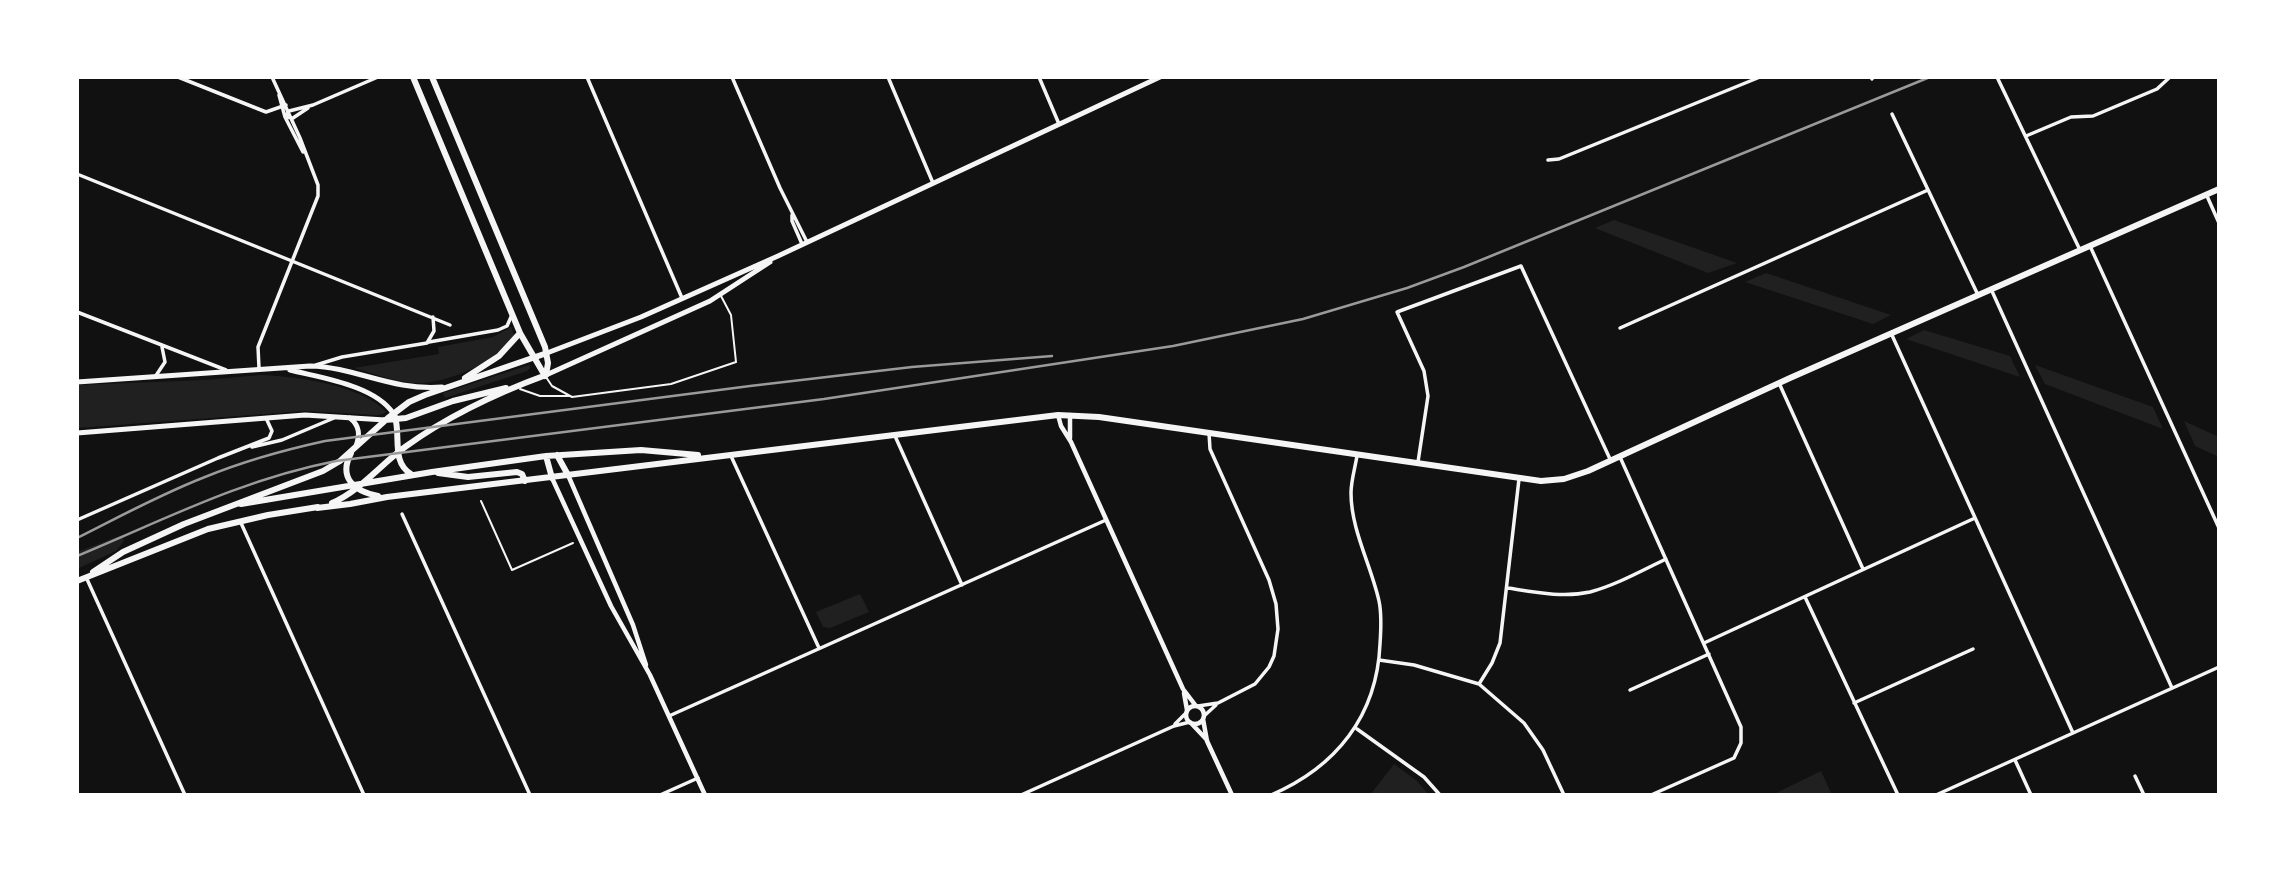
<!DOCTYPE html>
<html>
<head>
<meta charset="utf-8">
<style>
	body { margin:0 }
	#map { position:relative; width:2296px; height:872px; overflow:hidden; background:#111; font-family:Mulish,sans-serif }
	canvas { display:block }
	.frame { position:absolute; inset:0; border:79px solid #fff; pointer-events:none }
</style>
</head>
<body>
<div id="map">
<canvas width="2296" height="872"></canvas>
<div class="frame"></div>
</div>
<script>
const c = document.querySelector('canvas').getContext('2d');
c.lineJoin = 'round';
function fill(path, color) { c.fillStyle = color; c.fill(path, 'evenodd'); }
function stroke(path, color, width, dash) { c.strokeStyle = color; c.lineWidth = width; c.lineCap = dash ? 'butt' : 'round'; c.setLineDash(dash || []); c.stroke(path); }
const green = new Path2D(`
	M1614,220L1737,263L1708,273L1595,228Z
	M1766,273L1891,315L1873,324L1745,282Z
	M511,327L514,335C498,363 444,385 413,383C392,381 373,373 354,368L439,354L438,347L493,337Z
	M1924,330L2010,356L2020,377L1906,339Z
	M529,365L530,368L527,371L445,398L443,393Z
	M2035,365L2153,407L2163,429L2045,384Z
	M260,375C294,376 363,385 386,412L383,414L377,415L305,411L77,428V385L206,380Z
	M2184,421L2219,437V457L2195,446Z
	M122,535L124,541L116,551L77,569V552Z
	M860,594L869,612L830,628L823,627L816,612Z
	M1394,764L1417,781L1429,795H1370Z
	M1821,771L1832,795H1772Z`);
const service = new Path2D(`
	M546,377L552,386L572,397L671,384L736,362L731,315L721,296
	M520,389L540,396H569
	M481,501L512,570L573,543`);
const minor = new Path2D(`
	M178,77L266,112L286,105
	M587,77L682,298
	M732,77L780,188L807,242
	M888,77L933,183
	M1039,77L1059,124
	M1871,77L1872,79
	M1997,77L2080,250
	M279,95L285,117L303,152
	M1892,114L1978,295
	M285,117L289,111L313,105L378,77
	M285,117L293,118L308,108
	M2026,136L2071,117L2093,116L2157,89L2170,77
	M1548,160L1559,159L1760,77
	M77,174L450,325
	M2207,196L2219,223
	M792,215V221L802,244
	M2090,246L2219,528
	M1991,289L2172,688
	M77,312L226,370
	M1620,328L1928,190
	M1891,333L2073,733
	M429,342L498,330L507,326L511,317
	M316,365L342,357L427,343L434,331L433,317
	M259,368L258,347L318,196V185L300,138L272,77
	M155,377L165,362L162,347
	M1779,383L1863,569
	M895,436L962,585
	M252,447L282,440L334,418
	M731,456L819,648
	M1620,457L1741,727V743L1734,758L1651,795
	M1418,462L1428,396L1424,371L1397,312L1521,266L1610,459
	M402,514L530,795
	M77,520L218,458L269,438L272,431L266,418
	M241,523L364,795
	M86,577L185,795
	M1508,588C1534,592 1563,598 1590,592C1616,585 1641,571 1666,559
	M1805,597L1898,795
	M1704,643L1975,518
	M1379,660L1414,665L1479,684L1524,723L1543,750L1564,795
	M1479,684L1492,663L1500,643L1519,479
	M1630,690L1709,654
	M1854,703L1973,649
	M1198,706L1218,703L1255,684L1269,667L1274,656L1278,629L1276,604L1269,580L1210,449L1209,433
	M669,716L1106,520
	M1204,716L1216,705
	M1175,724L1186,713
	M1357,729L1424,777L1440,795
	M2015,760L2031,795
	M2135,776L2144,795
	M660,795L698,778
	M1021,795L1174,726L1190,722
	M1271,795C1336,767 1377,716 1380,644C1381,630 1382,615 1379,601C1371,565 1351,530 1351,493C1351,481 1355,468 1357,456
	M1936,795L2219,667`);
const tertiary = new Path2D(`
	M1058,415L1061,426L1071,442L1183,689L1196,706
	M1070,415V438
	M568,475L633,625L646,665
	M552,478L611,606L650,675L705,795
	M1184,693L1187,710
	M1186 715a9 9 0 1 1 18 0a9 9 0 1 1-18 0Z
	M1203,719L1207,741L1232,795
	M1191,723L1207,740`);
const secondary = new Path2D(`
	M547,353L641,317L778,256L1160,77
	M290,370C321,378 374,385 393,413
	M546,375L710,301L770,262
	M77,382L310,366C356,367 391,391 442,387
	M350,418C360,426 360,435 356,446
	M77,433L305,415L385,420`);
const primary = new Path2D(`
	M413,77L520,333L545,376
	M465,378L499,356L520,333
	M395,417C401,436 391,462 411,474
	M385,420L406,418L453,401L506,388
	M351,453C338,478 354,491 378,496
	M557,455L568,475
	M546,456L552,478
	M438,473L468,477L517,472L522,474L525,481
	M332,503C360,491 381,464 405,447C448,416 497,393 546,375L548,363L545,347L432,77
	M241,504L432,472L546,456L641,450L698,455
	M317,508L350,504L387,497L1058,415L1099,417L1541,481L1564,479L1588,471L1790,378L2219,189
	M93,572L123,552L184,524L323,471L340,461L388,418L409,402L425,395L547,353
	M77,581L208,529L268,515L318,507`);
const rail = new Path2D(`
	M77,538C119,517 161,494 205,477C244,461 284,450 325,441L750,386L912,367L1052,356
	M77,556C166,519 240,480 336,461L824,399L1173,346L1303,319L1407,288L1464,267L1930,77`);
fill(green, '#202020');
stroke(service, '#f5f5f5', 2);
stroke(minor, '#f5f5f5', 3.5);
stroke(tertiary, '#f5f5f5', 4.5);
stroke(secondary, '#f5f5f5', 5);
stroke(primary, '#f5f5f5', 6);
stroke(rail, '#9a9a9a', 2.5);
</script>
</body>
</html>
